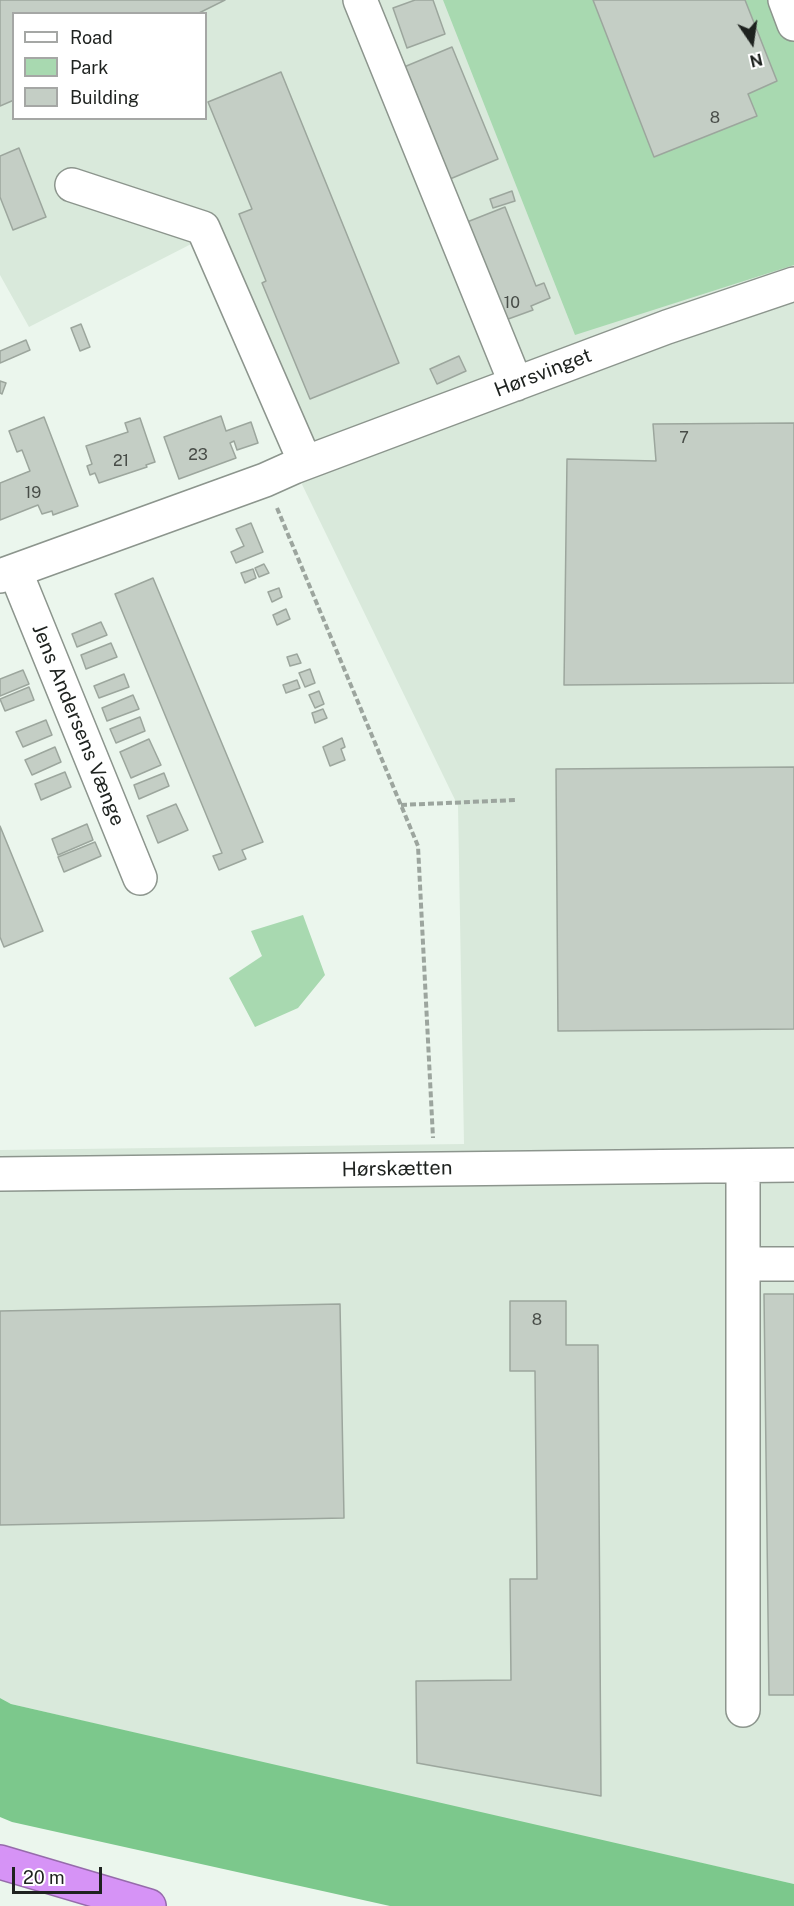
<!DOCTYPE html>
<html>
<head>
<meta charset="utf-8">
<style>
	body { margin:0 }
	#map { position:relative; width:794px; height:1906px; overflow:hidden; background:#ebf6ed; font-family:"Public Sans",sans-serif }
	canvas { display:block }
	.legend { position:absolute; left:12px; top:12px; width:195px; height:108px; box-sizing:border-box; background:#fff; border:2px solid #a5a7a5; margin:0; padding:8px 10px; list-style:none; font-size:18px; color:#1e221f }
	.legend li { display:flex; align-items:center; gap:12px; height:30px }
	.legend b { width:30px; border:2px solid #a5a7a5 }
	.north { position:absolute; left:722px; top:12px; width:60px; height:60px; -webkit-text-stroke:4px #fff; paint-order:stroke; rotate:167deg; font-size:16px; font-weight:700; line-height:24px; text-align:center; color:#1e221f }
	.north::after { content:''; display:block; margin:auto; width:21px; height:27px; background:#1e221f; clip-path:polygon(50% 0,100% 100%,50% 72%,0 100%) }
	.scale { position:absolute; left:12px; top:1867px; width:90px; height:27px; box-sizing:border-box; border:3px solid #1e221f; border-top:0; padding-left:8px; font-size:18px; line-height:21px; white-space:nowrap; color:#1e221f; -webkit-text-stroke:4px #fff; paint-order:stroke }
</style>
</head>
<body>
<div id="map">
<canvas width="794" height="1906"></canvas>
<ul class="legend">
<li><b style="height:8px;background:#fff"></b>Road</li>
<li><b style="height:16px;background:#a8d9b0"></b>Park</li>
<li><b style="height:16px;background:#c4cec5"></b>Building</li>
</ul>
<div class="north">N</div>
<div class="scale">20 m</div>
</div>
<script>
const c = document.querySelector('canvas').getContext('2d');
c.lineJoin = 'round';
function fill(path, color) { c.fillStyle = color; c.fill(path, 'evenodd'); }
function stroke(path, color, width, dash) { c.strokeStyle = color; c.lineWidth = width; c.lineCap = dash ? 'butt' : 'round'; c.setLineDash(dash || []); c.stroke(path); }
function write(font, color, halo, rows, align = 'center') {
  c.font = font + ' "Public Sans",sans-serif'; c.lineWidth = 6; c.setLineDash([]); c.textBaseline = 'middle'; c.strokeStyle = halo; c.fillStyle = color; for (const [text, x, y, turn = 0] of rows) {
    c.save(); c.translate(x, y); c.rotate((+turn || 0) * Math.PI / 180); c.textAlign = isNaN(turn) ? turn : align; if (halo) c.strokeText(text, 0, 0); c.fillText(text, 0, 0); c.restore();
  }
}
const built = new Path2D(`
	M0,0H794V1884L386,1792L11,1704L0,1698V1150L464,1144L458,806L296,472L199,240L29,327L0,275ZM14,14H206V118H14Z`);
const green = new Path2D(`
	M443,0H794V265L575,335Z
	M303,915L325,975L298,1008L255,1027L229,978L262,956L251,931Z`);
const forest = new Path2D(`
	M0,1698L11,1704L794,1884V1906H390L12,1822L0,1817Z`);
const building = new Path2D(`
	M0,0H225L197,14H14V100L0,106Z
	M415,0H433L445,34L407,48L393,8Z
	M593,0H745L777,81L748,94L757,116L654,157Z
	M452,47L498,159L450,179L404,67Z
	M281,72L399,363L310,399L262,283L266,281L239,214L252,209L208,102Z
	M19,148L46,217L13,230L0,197V156Z
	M512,191L515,201L493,208L490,199Z
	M505,207L536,286L544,283L550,298L531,306L533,310L500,322L462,224Z
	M81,324L90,347L80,351L71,328Z
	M26,340L30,350L0,363V351Z
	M459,356L466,371L437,384L430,369Z
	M0,381L6,383L2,394L0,393Z
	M221,416L226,431L251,422L258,443L237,450L234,441L230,443L236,458L179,479L164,437Z
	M44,417L78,506L53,515L52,511L42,514L38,505L0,520V483L30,471L22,450L17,452L9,431Z
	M140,418L155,462L146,465L147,467L99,483L95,473L90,475L87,466L92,464L86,446L128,432L125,423Z
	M794,423V683L564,685L567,459L656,461L653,424Z
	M251,523L263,552L236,563L231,552L244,546L236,529Z
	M264,564L269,573L259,577L255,568Z
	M253,569L256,578L245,583L241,573Z
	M153,578L263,842L242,850L246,859L219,870L213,856L222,853L115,594Z
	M279,588L282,597L272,602L268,592Z
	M286,609L290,619L277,625L273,615Z
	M101,622L107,635L77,647L72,634Z
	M111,643L117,657L86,669L81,655Z
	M297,654L301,663L290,666L287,657Z
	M310,669L315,683L305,687L299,673Z
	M23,670L29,684L0,696V679Z
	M124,674L129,687L99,698L94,686Z
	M297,680L300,688L286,693L283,685Z
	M29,687L34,700L5,711L0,699Z
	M319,691L324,704L315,708L309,695Z
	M133,695L139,709L107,721L102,708Z
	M323,709L327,718L315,723L312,713Z
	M140,717L145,731L116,743L110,729Z
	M46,720L52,735L23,747L16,732Z
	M342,738L345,747L341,749L345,760L330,766L323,747Z
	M149,739L161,765L131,778L120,752Z
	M55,747L61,762L32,775L25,760Z
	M794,767V1029L558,1031L556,769Z
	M65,772L71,787L41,800L35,784Z
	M164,773L169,786L139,799L134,785Z
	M176,804L188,830L158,843L147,816Z
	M87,824L93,840L58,855L52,839Z
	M0,826L43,931L4,947L0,937Z
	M95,842L101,856L64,872L58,857Z
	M764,1294H794V1695H769Z
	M510,1301H566V1345H598L601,1796L417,1763L416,1681L511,1680L510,1579H537L535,1371H510Z
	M340,1304L344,1518L0,1525V1311Z`);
const path = new Path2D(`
	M277,508L418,846L433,1138
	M401,805L516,800`);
const minor = new Path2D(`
	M360,0L516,384
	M785,0L794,24
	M72,185L203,228L305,462
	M16,573L140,878
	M0,576L265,480L294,467L667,327L794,284
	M0,1174L794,1165
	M743,1264H794
	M743,1710V1166`);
const highway = new Path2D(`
	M0,1862L149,1906`);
const numberNames = [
	["8",715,118],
	["10",512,303],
	["7",684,438],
	["23",198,455],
	["21",121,461],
	["19",33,493],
	["8",537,1320]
];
const streetNames = [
	["Hørsvinget",543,373,-21],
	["Jens Andersens Vænge",78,725,68],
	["Hørskætten",397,1169,-1]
];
fill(built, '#d9e9db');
fill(green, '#a8d9b0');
fill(forest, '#7cc88c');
fill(building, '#c4cec5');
stroke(building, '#9ca69d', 1.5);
stroke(minor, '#8c958d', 36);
stroke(highway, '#966bab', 36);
stroke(path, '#9ca59e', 4, [6, 3]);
stroke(minor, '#fff', 33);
stroke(highway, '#d693f6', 33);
write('16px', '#484d48', null, numberNames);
write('20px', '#1e221f', '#fff', streetNames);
</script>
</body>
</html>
